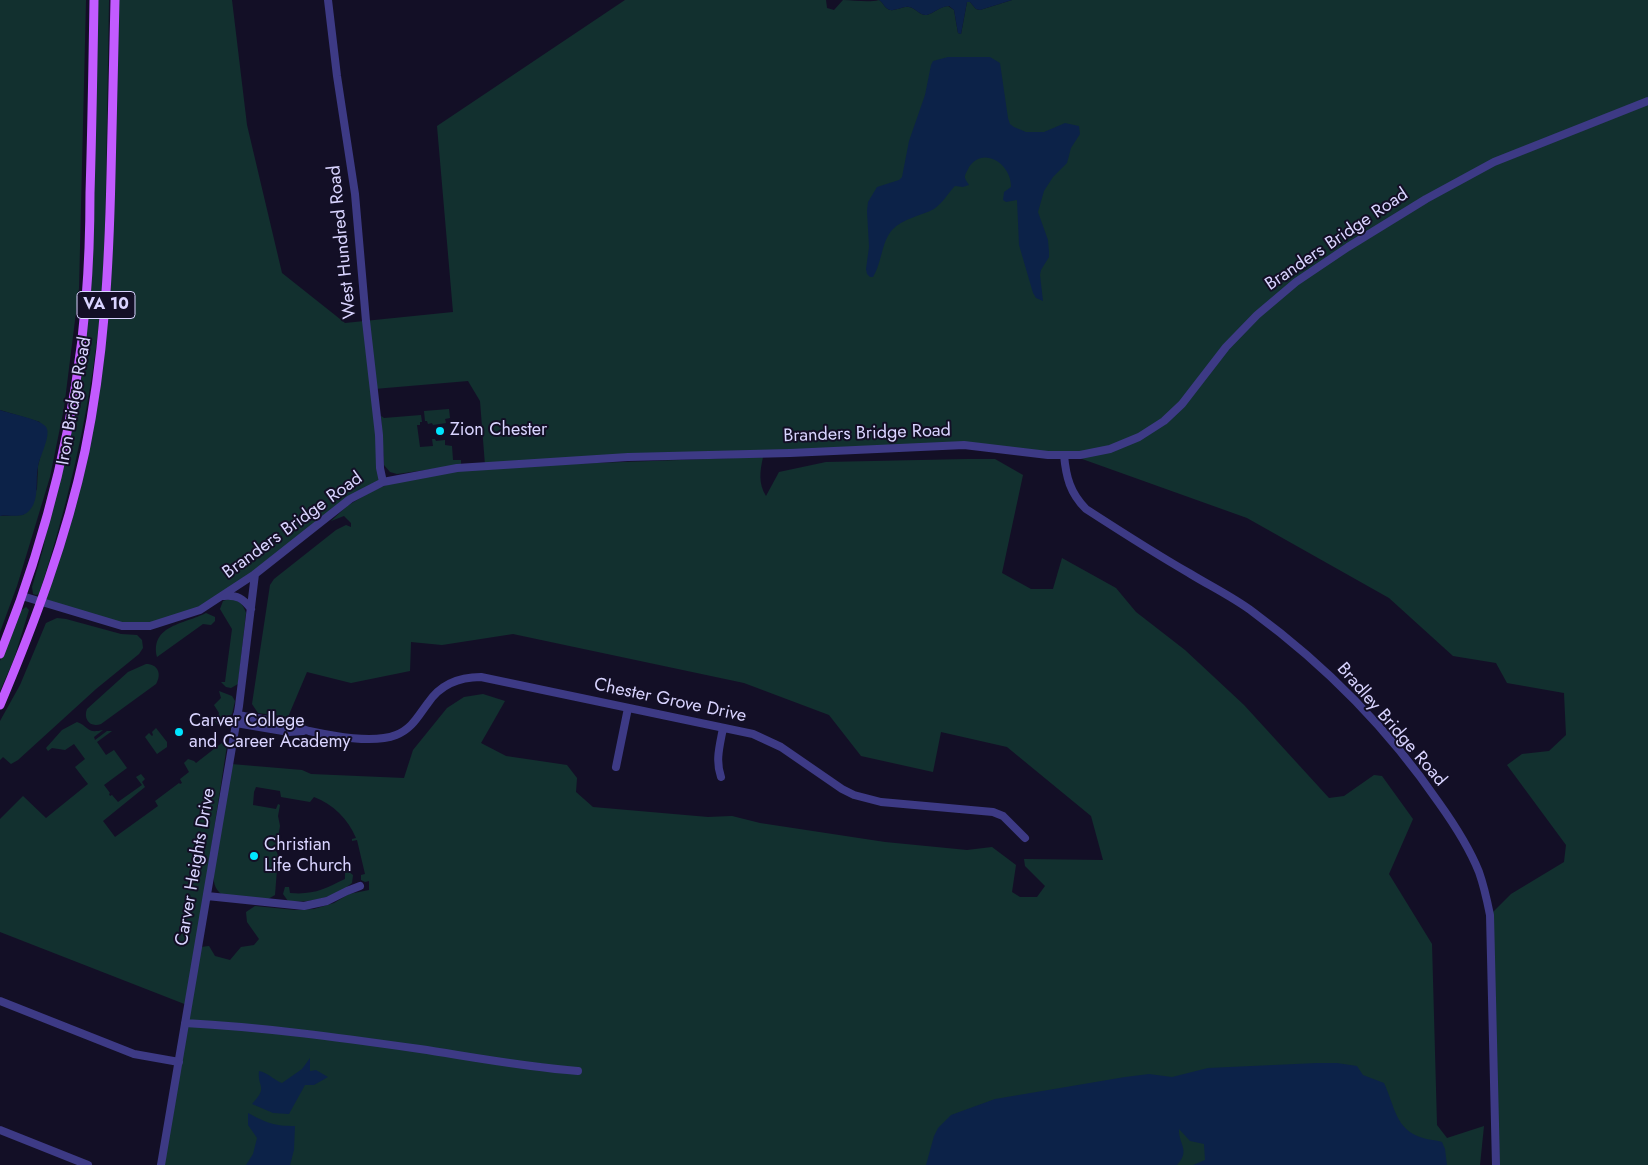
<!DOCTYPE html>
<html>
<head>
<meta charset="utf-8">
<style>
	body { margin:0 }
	canvas { display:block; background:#130f26 }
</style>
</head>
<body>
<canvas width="1648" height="1165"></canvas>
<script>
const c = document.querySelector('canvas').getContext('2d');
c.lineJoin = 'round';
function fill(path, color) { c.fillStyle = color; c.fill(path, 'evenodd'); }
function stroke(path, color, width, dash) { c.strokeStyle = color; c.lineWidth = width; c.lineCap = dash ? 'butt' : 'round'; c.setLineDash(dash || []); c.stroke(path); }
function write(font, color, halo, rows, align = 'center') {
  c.font = font + ' Jost,sans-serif'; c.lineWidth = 4; c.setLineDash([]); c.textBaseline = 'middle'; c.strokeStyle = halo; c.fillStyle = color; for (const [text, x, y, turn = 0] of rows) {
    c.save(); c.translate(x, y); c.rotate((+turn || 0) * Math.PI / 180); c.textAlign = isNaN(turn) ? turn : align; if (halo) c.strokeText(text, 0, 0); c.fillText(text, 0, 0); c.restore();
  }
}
const green = new Path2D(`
	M0,0H86L79,288L64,408L50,477L17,586L0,632V516L23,515L37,489L38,466L41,454L40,422L0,410Z
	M97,0H109C108,60 107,121 106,181C105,234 104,287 97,340C86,427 66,511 39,594L36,595L33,594L32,587L43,549L84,341Z
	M117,0H232L247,125L282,273L345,323L453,312L437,126L625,0H826L827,8L834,10L843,0C854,0 868,3 879,0C883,2 885,9 890,10C896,11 903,6 909,7C916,8 920,16 927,15C934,13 939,7 948,6L954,10L958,33L961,34L967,2H970L976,9L980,10L1012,0H1648V100C1590,122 1524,144 1469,173C1432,193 1395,216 1359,239C1311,269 1263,301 1227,345L1257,315L1296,282L1348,247L1443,190L1494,162L1648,101V1165H1498L1492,913L1511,894L1564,862L1566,845L1507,765L1522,754L1549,751L1566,735L1564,693L1507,683L1496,663L1453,656L1389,598L1247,518L1071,455H1048L964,445L485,465L480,401L468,381L374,389L380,468L383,482L361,492L350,500L249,578L199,609L149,624H124L44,602C69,520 89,444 101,359C109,308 110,256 111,204C113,136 116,68 117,0Z
	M449,409L450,418L445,419L446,423L433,425L432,423L428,424L427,421H425L424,411Z
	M421,415L422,422H420V425H417L420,447L433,446L432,439H435L436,441L445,440V445L452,446L453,460H461V465L397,474L390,472L384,465L381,416L384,418Z
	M763,457C760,471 758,483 766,496L779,472L826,462L967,459H995L1023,475L1002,573L1031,589H1053L1062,558L1116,588L1136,612L1185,650L1244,705L1329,798L1344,796L1374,775L1382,776L1413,819L1389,874L1432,944L1437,1125L1447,1138L1484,1126L1480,1165H164L201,947L209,946L215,956L230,960L241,947L254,945L259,939L247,922L246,912L255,906L295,910L314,909L334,903L349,894L369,890V881L365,882L361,880V875L365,874L357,840L352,841V839L356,838C348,819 333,804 314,797L310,802L281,797L280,791L256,787L254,792L253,805L276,809L278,804L280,805L278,816L280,826L276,849L278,856L275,895L268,899L223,895C213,889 214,881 213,870L231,764L302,770L311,774L404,778L413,750L447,708L464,697L483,694L505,701L481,743L506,756L567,765L577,778L576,792L593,807L708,817L732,816L760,823L885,842L967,850L992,847L1016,865L1012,892L1020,897H1037L1045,886L1025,866L1024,859L1103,860L1091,816L1007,747L941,732L933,772L861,756L829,715L744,683L513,634L442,645L411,642L410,671L351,683L307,672L288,717L258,713L252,704L270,585L274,579L336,530L346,525L351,527V523L344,516L331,521L347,506L372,491L389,484L458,471L540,465Z
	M229,599C239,599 243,604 246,613L238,684L231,688L226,687L221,682H225L232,629L220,609L223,601Z
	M26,607L29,610L14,659L0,691V661L20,611Z
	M206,613L215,617V621L211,625L203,624L157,657C150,625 185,624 206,613Z
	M57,618L66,619L121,634L137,635L142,640L143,648L139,654L96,689L18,760L11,764L3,757L0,760V721L20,685L46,623Z
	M146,664C158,664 162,674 156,684L101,724C90,728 83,719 87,709L128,672Z
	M219,691L232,696L235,701L232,714L218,725L214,720L218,717L219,713L214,705L221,698Z
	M77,722C90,727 86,734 103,730L94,737L95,740L107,731H112L97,742L106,755L114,750L127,768L104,785L110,793L109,794L110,796L112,795L118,802L142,785L136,777L141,774L145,779L142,782L145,787L103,821L115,837L158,806L155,801L179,783L180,784L182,783L180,779L189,772L184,763L188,759L194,761L196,763L223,742L227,745L187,1005L0,932V819L23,796L46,818L88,784L75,767L85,759L74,744L65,750L52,748L48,751L46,748L62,730Z
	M156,728L167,742V747L157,754L145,737L149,733L152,736L153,735L152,732Z
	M349,872L353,875L352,883C334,898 311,903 288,901L283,894L285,887H289L290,893C314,895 324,889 345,879V873Z`);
const water = new Path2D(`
	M879,0H1012L980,10L976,9L970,2H967L961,34L958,33L954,10L949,6C939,7 934,13 927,15C920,16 916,8 909,7C903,6 896,11 890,10C885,9 883,2 879,0Z
	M948,57H990L1000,63L1008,118L1010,124L1014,127L1026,132H1044L1065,123L1079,126L1080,134L1071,148L1067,163L1053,177L1044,191L1038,212L1048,240L1049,252V257L1041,270L1040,275L1043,301L1036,298L1033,293L1019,245L1017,200L1006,202L1003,200L1004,192L1011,187C1012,165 984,145 969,167C968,170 964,175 965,178C966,181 968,183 969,185L963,187L955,186C948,193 943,203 934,209C921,216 903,218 892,230C881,243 882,263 873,277H870L867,274L866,269L869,247L867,211L868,202L877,187L899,180L902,177L909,141L925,95L931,65L933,61Z
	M0,410C10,414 41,419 46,427C52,435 39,457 38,467C35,480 40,500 29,511C21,519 10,514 0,516Z
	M310,1058V1071L316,1070L328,1077L314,1085H305L289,1114L273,1113L252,1104C269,1086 257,1088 259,1071C267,1072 274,1080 282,1083L302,1069Z
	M1317,1063H1337L1357,1066L1363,1075L1384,1083C1395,1106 1395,1130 1423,1138C1429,1140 1436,1140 1442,1142L1445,1149L1447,1165H1193L1205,1160L1204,1144L1190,1141L1179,1129C1178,1144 1191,1150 1177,1165H926L934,1136L938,1128L951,1115L995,1099L1125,1077L1149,1074L1172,1077L1208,1068Z
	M248,1113C267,1123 274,1126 295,1126L294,1150L290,1165H246L253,1154L257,1138L248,1125Z`);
const minor = new Path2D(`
	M328,0L337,76L355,194L366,321L379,435L380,468L383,482
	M1064,455C1066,477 1070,493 1086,509C1120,531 1154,553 1189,573C1210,586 1233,597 1253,612C1325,665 1389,730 1439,803C1454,824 1469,847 1479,872C1484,886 1487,900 1490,915L1496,1165
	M22,596L122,626H150L200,610L255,574L350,499L383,482L457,468L628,457L790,453L964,445L1048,455H1080L1110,449L1139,437L1164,421L1182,404L1226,347L1257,315L1296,282L1348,247L1426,199L1494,162L1648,101
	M224,596C237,595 243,598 251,609
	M237,715C255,718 273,720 290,725C297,726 302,729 309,731C333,736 373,744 396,735C412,729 418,716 428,703C440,685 459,677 481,677L753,734L781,747L842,789L854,795L881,802L993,812L1003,816L1025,838
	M236,723L289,732L303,731
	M616,767L628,708
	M721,777C715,760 720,745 723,728
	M207,896L304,906L327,901L347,891L360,886
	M0,1001L134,1054L179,1062
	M185,1023C263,1027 342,1038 420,1049C472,1057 524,1067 578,1071
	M0,1130L88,1165
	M161,1165L239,706L255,574`);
const major = new Path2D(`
	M0,654C46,540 76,421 86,299C89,263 90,228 90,193C92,129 93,64 94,0
	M0,705C35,622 66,539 85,451C104,359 109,267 111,174C112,116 114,58 115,0`);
const markers = [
	[440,431,5,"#00e5ff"],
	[179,732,5,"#00e5ff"],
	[254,856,5,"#00e5ff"]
];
const shields = [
	[106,305,58]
];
const shieldNames = [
	["VA 10",106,305]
];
const streetNames = [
	["Branders Bridge Road",1337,240,-34],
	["West Hundred Road",343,242,-96],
	["Iron Bridge Road",75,401,-80],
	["Branders Bridge Road",867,434,-2],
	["Branders Bridge Road",293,526,-36],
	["Chester Grove Drive",670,701,12],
	["Bradley Bridge Road",1391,725,49],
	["Carver Heights Drive",196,867,-80]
];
const poiNames = [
	["Zion Chester",450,431],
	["Carver College",189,722],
	["and Career Academy",189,743],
	["Christian",264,846],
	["Life Church",264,867]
];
fill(green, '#12302f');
fill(water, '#0c2248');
stroke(minor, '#3d3a85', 8);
stroke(major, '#c25bff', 9);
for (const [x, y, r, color] of markers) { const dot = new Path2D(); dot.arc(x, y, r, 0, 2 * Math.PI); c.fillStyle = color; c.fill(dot); stroke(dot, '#130f26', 2); }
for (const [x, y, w] of shields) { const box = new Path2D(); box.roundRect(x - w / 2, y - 13.5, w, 27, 4); c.fillStyle = '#130f26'; c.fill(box); stroke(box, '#d9d4ff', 1); }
write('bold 16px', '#d9d4ff', null, shieldNames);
write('18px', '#d9d4ff', '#130f26', streetNames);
write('18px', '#d9d4ff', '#130f26', poiNames, 'left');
</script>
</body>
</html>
